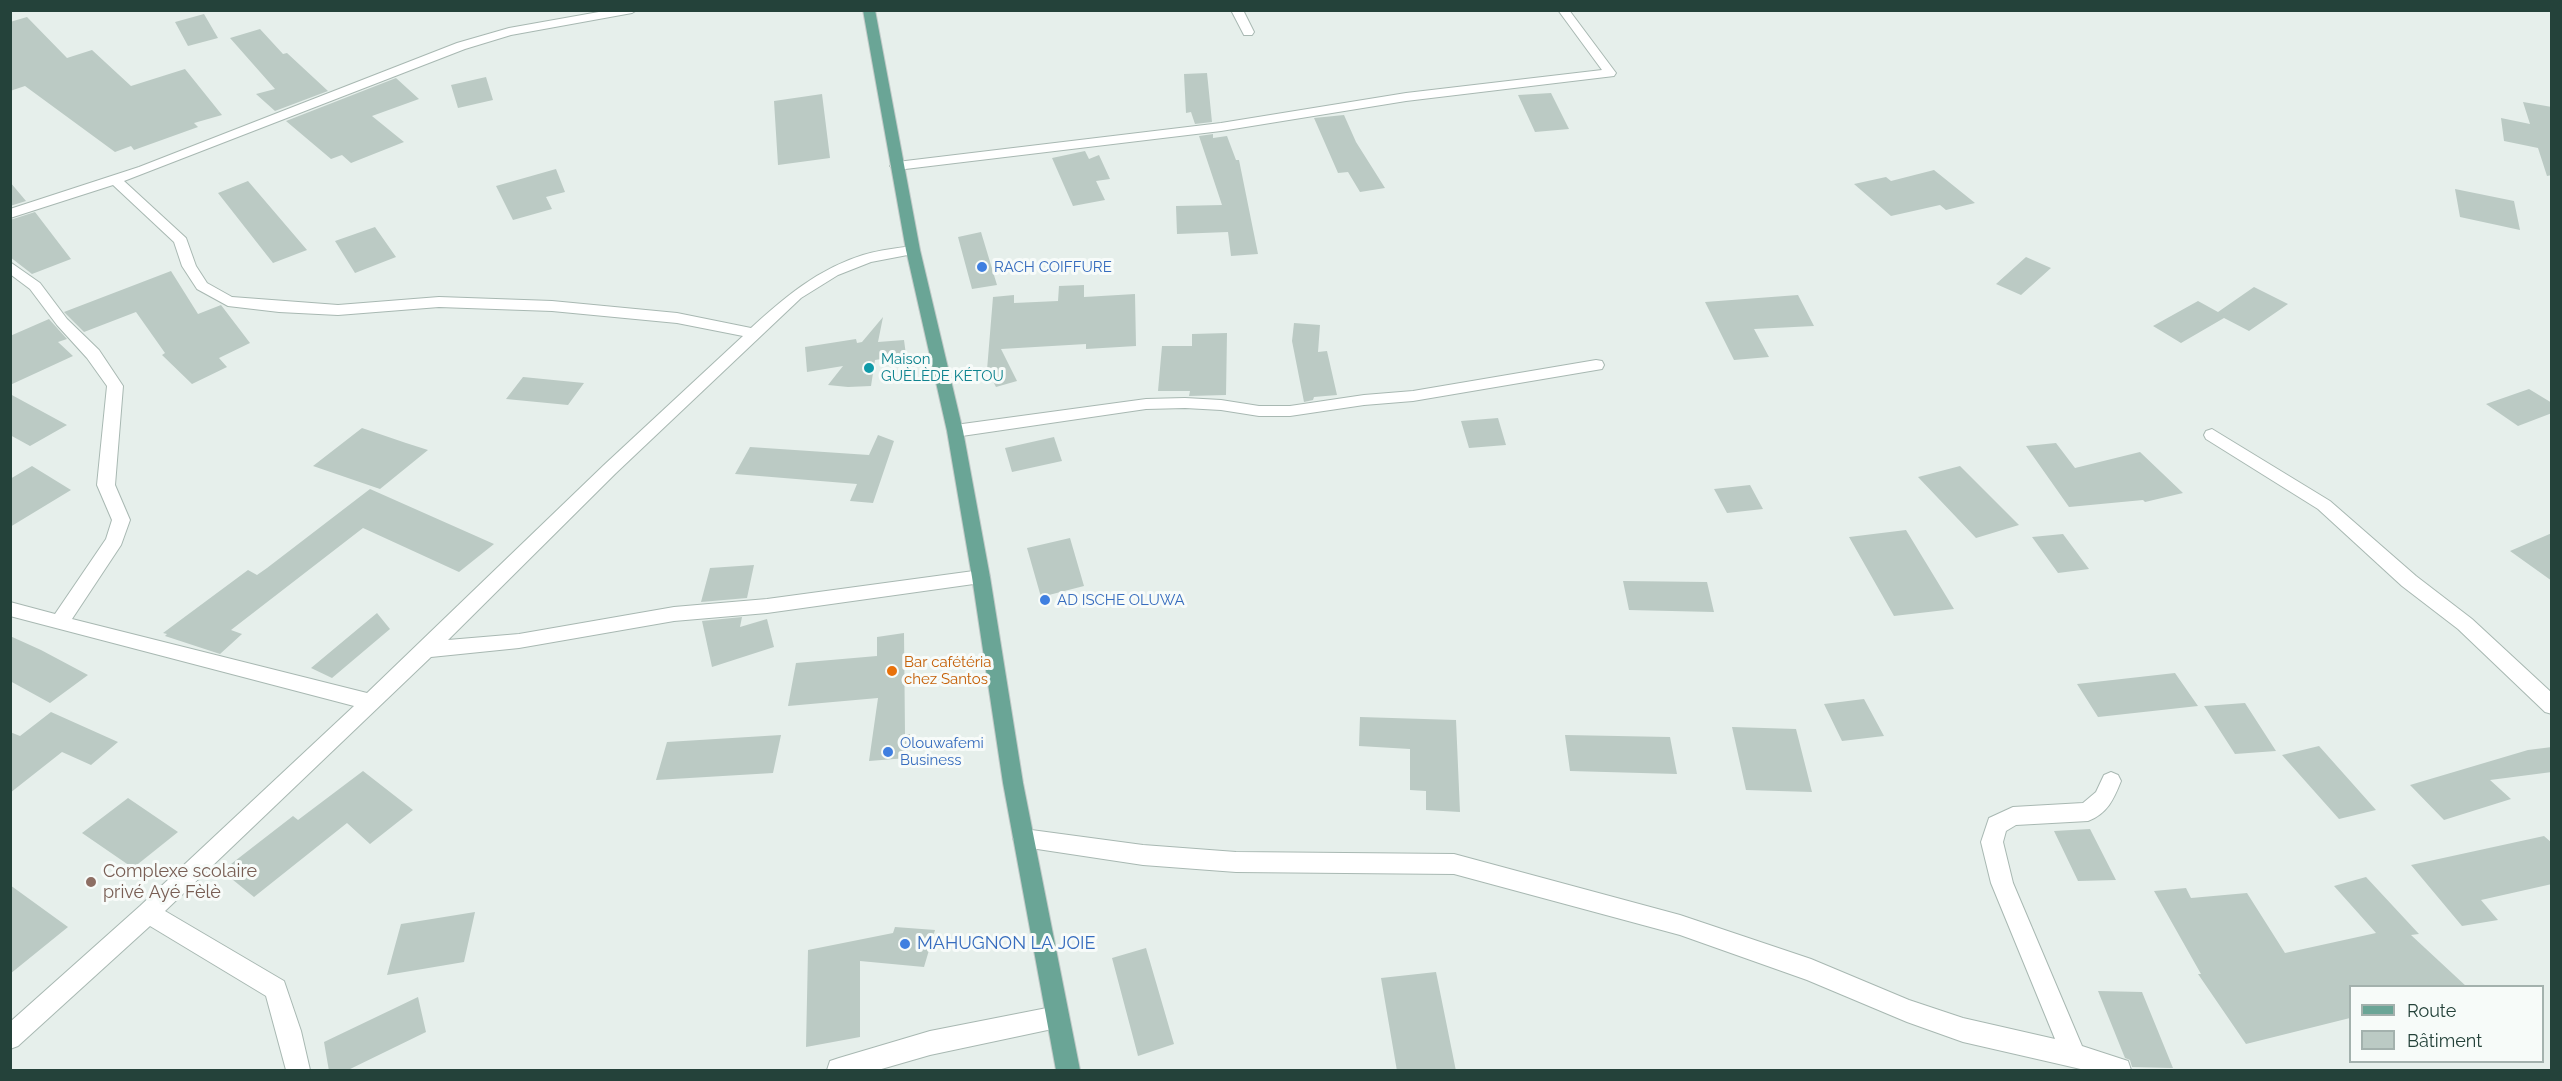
<!DOCTYPE html>
<html>
<head>
<meta charset="utf-8">
<style>
	body { margin:0 }
	#map { position:relative; width:2562px; height:1081px; overflow:hidden; background:#e6efeb; font-family:Raleway,sans-serif }
	canvas { display:block }
	.frame { position:absolute; inset:0; border:12px solid #24423a; pointer-events:none }
	.legend { position:absolute; left:2349px; top:985px; width:195px; height:78px; box-sizing:border-box; background:#f7fbf9; border:2px solid #a3b1ad; margin:0; padding:8px 10px; list-style:none; font-size:18px; color:#24423a }
	.legend li { display:flex; align-items:center; gap:12px; height:30px }
	.legend b { width:30px; border:2px solid #a3b1ad }
</style>
</head>
<body>
<div id="map">
<canvas width="2562" height="1081"></canvas>
<div class="frame"></div>
<ul class="legend">
<li><b style="height:8px;background:#6aa596"></b>Route</li>
<li><b style="height:16px;background:#bbcac4"></b>Bâtiment</li>
</ul>
</div>
<script>
const c = document.querySelector('canvas').getContext('2d');
c.lineJoin = 'round';
function fill(path, color) { c.fillStyle = color; c.fill(path, 'evenodd'); }
function stroke(path, color, width, dash) { c.strokeStyle = color; c.lineWidth = width; c.lineCap = dash ? 'butt' : 'round'; c.setLineDash(dash || []); c.stroke(path); }
function write(font, color, halo, rows, align = 'center') {
  c.font = font + ' Raleway,sans-serif'; c.lineWidth = 6; c.setLineDash([]); c.textBaseline = 'middle'; c.strokeStyle = halo; c.fillStyle = color; for (const [text, x, y, turn = 0] of rows) {
    c.save(); c.translate(x, y); c.rotate((+turn || 0) * Math.PI / 180); c.textAlign = isNaN(turn) ? turn : align; if (halo) c.strokeText(text, 0, 0); c.fillText(text, 0, 0); c.restore();
  }
}
const building = new Path2D(`
	M204,14L218,38L188,46L175,22Z
	M27,17L67,58L92,50L131,86L185,69L222,115L194,123L198,127L134,150L131,146L115,152L25,86L10,91V22Z
	M260,29L283,54L287,53L328,91L275,111L256,94L275,89L230,38Z
	M1207,73L1212,122L1195,124L1191,112L1186,113L1184,74Z
	M486,77L493,100L458,108L451,85Z
	M396,78L419,99L372,116L404,142L351,163L342,155L331,159L286,121Z
	M1551,93L1569,129L1535,132L1518,95Z
	M822,94L830,158L778,165L774,101Z
	M2523,102L2552,107V175L2547,176L2538,148L2504,141L2501,118L2530,124Z
	M1344,115L1356,142L1385,188L1360,192L1348,172L1338,173L1314,118Z
	M1213,134V138L1227,136L1236,160H1239L1258,254L1231,256L1228,232L1177,234L1176,206L1222,205L1199,136Z
	M1085,151L1089,159L1099,155L1110,179L1096,181L1105,200L1073,206L1052,158Z
	M556,169L565,192L546,197L552,209L513,220L496,186Z
	M1934,170L1975,203L1946,210L1940,205L1891,216L1854,184L1886,177L1891,181Z
	M248,181L307,250L273,263L218,193Z
	M10,182L26,201L10,206Z
	M2455,189L2514,201L2520,230L2460,217Z
	M35,212L71,259L32,274L10,257V220Z
	M375,227L396,257L355,273L335,241Z
	M981,232L997,285L972,289L958,237Z
	M2026,257L2051,268L2021,295L1996,284Z
	M171,271L198,314L221,305L250,343L219,358L227,367L192,384L162,355L165,353L136,312L84,332L64,312Z
	M1084,285V297L1135,294L1136,346L1086,349V344L1001,349L1017,381L996,387L987,370L993,297L1014,295V303L1058,301L1059,286Z
	M2254,287L2288,304L2249,331L2224,318L2181,343L2153,326L2198,301L2218,312Z
	M1798,295L1814,326L1754,329L1769,357L1734,360L1705,302Z
	M883,317L878,342L904,340L906,355L875,360L871,386L848,387L828,385L843,366L807,372L805,347L856,339L857,343L862,342Z
	M49,319L67,339L58,342L73,356L10,385V336Z
	M1294,323L1320,325L1318,352L1327,351L1337,395L1314,397L1313,400L1304,402L1292,341Z
	M1227,333L1226,395L1189,396L1190,391H1158L1162,346H1192V334Z
	M523,377L584,383L568,405L506,399Z
	M2529,389L2552,403V413L2518,426L2486,404Z
	M10,394L67,425L30,446L10,435Z
	M1498,418L1506,445L1469,448L1461,421Z
	M362,428L406,443L428,450L380,489L313,466Z
	M878,435L894,441L873,503L850,501L857,484L735,474L750,447L869,455Z
	M1054,437L1062,461L1012,472L1005,448Z
	M2056,443L2075,468L2140,452L2183,493L2145,502L2143,500L2069,507L2026,446Z
	M32,466L71,490L10,527V479Z
	M1960,466L2019,525L1976,538L1918,477Z
	M1750,485L1763,509L1727,513L1714,489Z
	M370,489L494,544L459,572L363,528L231,630L242,634L220,654L165,636L167,634L163,633L248,570L257,575L267,568Z
	M1906,530L1954,609L1894,616L1849,537Z
	M2552,533V581L2510,551Z
	M2063,534L2089,569L2058,573L2032,537Z
	M1070,538L1084,586L1041,597L1027,548Z
	M754,565L747,598L701,602L710,568Z
	M1623,581L1707,582L1714,612L1629,610Z
	M377,613L390,629L332,678L311,668Z
	M742,617L740,627L767,619L774,647L712,667L702,621Z
	M904,633L905,734H910L907,758L869,761L878,698L788,706L796,663L877,656V637Z
	M10,636L41,650L88,675L50,703L10,681Z
	M2175,673L2198,706L2098,717L2077,684Z
	M1864,699L1884,736L1842,741L1824,704Z
	M2245,703L2276,751L2235,754L2204,706Z
	M51,712L118,742L91,765L62,752L10,793V732L20,736Z
	M1360,717L1456,720L1460,812L1426,810V791L1410,790V749L1359,746Z
	M1732,727L1796,729L1812,792L1746,790Z
	M781,735L773,773L656,780L667,742Z
	M1565,735L1670,737L1677,774L1570,771Z
	M2319,746L2376,810L2339,819L2282,755Z
	M2552,747V772L2490,780L2511,799L2444,820L2410,785L2528,750Z
	M363,771L413,810L370,844L347,823L254,897L222,871L293,816L298,820Z
	M128,798L178,832L133,868L82,833Z
	M2090,829L2116,880L2078,881L2054,831Z
	M2544,836L2552,843V884L2481,900L2498,920L2462,926L2411,865Z
	M2366,877L2419,934L2411,935L2467,987H2350V1018L2246,1044L2198,974H2201L2154,891L2186,888L2191,898L2247,893L2285,953L2376,933L2334,886Z
	M10,885L68,927L10,974Z
	M475,912L464,962L387,975L401,924Z
	M895,927L935,930L924,967L860,961V1037L806,1047L808,950L893,933Z
	M1146,948L1174,1044L1138,1056L1112,958Z
	M1436,972L1456,1071H1397L1381,978Z
	M2098,991L2142,992L2173,1068L2132,1067L2130,1060L2125,1058Z
	M418,997L426,1032L346,1071H329L324,1042Z`);
const minor = new Path2D(`
	M610,10H637L632,13L511,35L465,49L124,181L186,238L196,266L207,283L232,297L338,305L439,297L552,301L677,313L751,328C785,297 818,269 863,255C879,250 897,248 913,246L918,247L920,250L918,253L871,262L838,275L801,298L616,473L448,640L519,634L674,607L767,599L981,570L988,572L990,577L988,582L767,613L674,621L519,648L431,657L165,911L284,981L301,1031L310,1070H286L266,996L150,926L18,1046L10,1049V1022L140,906L354,706L10,616V602L55,614L106,539L112,520L97,485L107,386L87,358L57,325L30,289L10,274V262L40,283L67,319L99,350L123,386L115,485L130,520L121,545L72,619L367,693L604,465L743,336L677,323L552,311L439,307L338,315L279,312L228,306L197,289L182,266L174,242L113,185L10,218V209L139,167L457,43L509,28Z
	M1231,10H1243L1254,32L1252,35H1244Z
	M1558,10H1569L1616,73L1614,76L1406,101L1221,131L897,170L890,166L897,162L1221,123L1406,93L1602,70Z
	M1596,360L1602,361L1604,365L1602,369L1413,401L1364,405L1290,416H1259L1221,410L1185,408L1146,409L955,437L949,435L947,431L949,427L955,425L1146,399L1185,398L1221,400L1259,406H1290L1364,395L1413,391Z
	M2212,429L2330,501L2416,576L2472,619L2552,693V714L2545,712L2458,629L2402,586L2318,509L2206,439L2204,435L2206,431Z
	M2111,772L2118,775L2121,781C2114,799 2107,814 2088,821L2016,825L2006,831L2003,842L2013,883L2082,1046L2128,1061L2131,1070H2085L1963,1042L1907,1022L1807,980L1680,935L1454,874L1236,872L1143,865L1024,847L1016,845L1013,838L1016,831L1024,829L1143,845L1236,852L1454,854L1680,915L1811,959L1909,1000L1963,1018L2055,1039L1991,883L1981,842L1989,818L2013,807L2083,803L2096,792L2104,775Z
	M1057,1006L1065,1009L1069,1017L1065,1025L1057,1028L930,1055L878,1070H827L830,1061L839,1058L930,1031Z`);
const major = new Path2D(`
	M863,10H875L920,250L963,431L990,577L1023,783L1080,1070H1056L1003,783L972,577L947,431L906,250Z`);
const markers = [
	[982,267,6,"#3f7fe0"],
	[869,368,6,"#0f9aa8"],
	[1045,600,6,"#3f7fe0"],
	[892,671,6,"#e8710a"],
	[888,752,6,"#3f7fe0"],
	[91,882,6,"#8d6e63"],
	[905,944,6,"#3f7fe0"]
];
const shopNames = [
	["RACH COIFFURE",994,267],
	["AD ISCHE OLUWA",1057,600],
	["Olouwafemi",900,743],
	["Business",900,760]
];
const cultureNames = [
	["Maison",881,359],
	["GUÈLÈDE KÉTOU",881,376]
];
const foodNames = [
	["Bar cafétéria",904,662],
	["chez Santos",904,679]
];
const nearEducationnames = [
	["Complexe scolaire",103,872],
	["privé Ayé Fèlè",103,893]
];
const nearShopnames = [
	["MAHUGNON LA JOIE",917,944]
];
fill(building, '#bbcac4');
stroke(minor, '#a8b8b2', 2);
stroke(major, '#c2cac8', 2);
fill(minor, '#fff');
fill(major, '#6aa596');
for (const [x, y, r, color] of markers) { const dot = new Path2D(); dot.arc(x, y, r, 0, 2 * Math.PI); c.fillStyle = color; c.fill(dot); stroke(dot, '#f7fbf9', 2); }
write('15px', '#366cbe', '#f7fbf9', shopNames, 'left');
write('15px', '#0d838f', '#f7fbf9', cultureNames, 'left');
write('15px', '#c56008', '#f7fbf9', foodNames, 'left');
write('18px', '#785e54', '#f7fbf9', nearEducationnames, 'left');
write('18px', '#366cbe', '#f7fbf9', nearShopnames, 'left');
</script>
</body>
</html>
